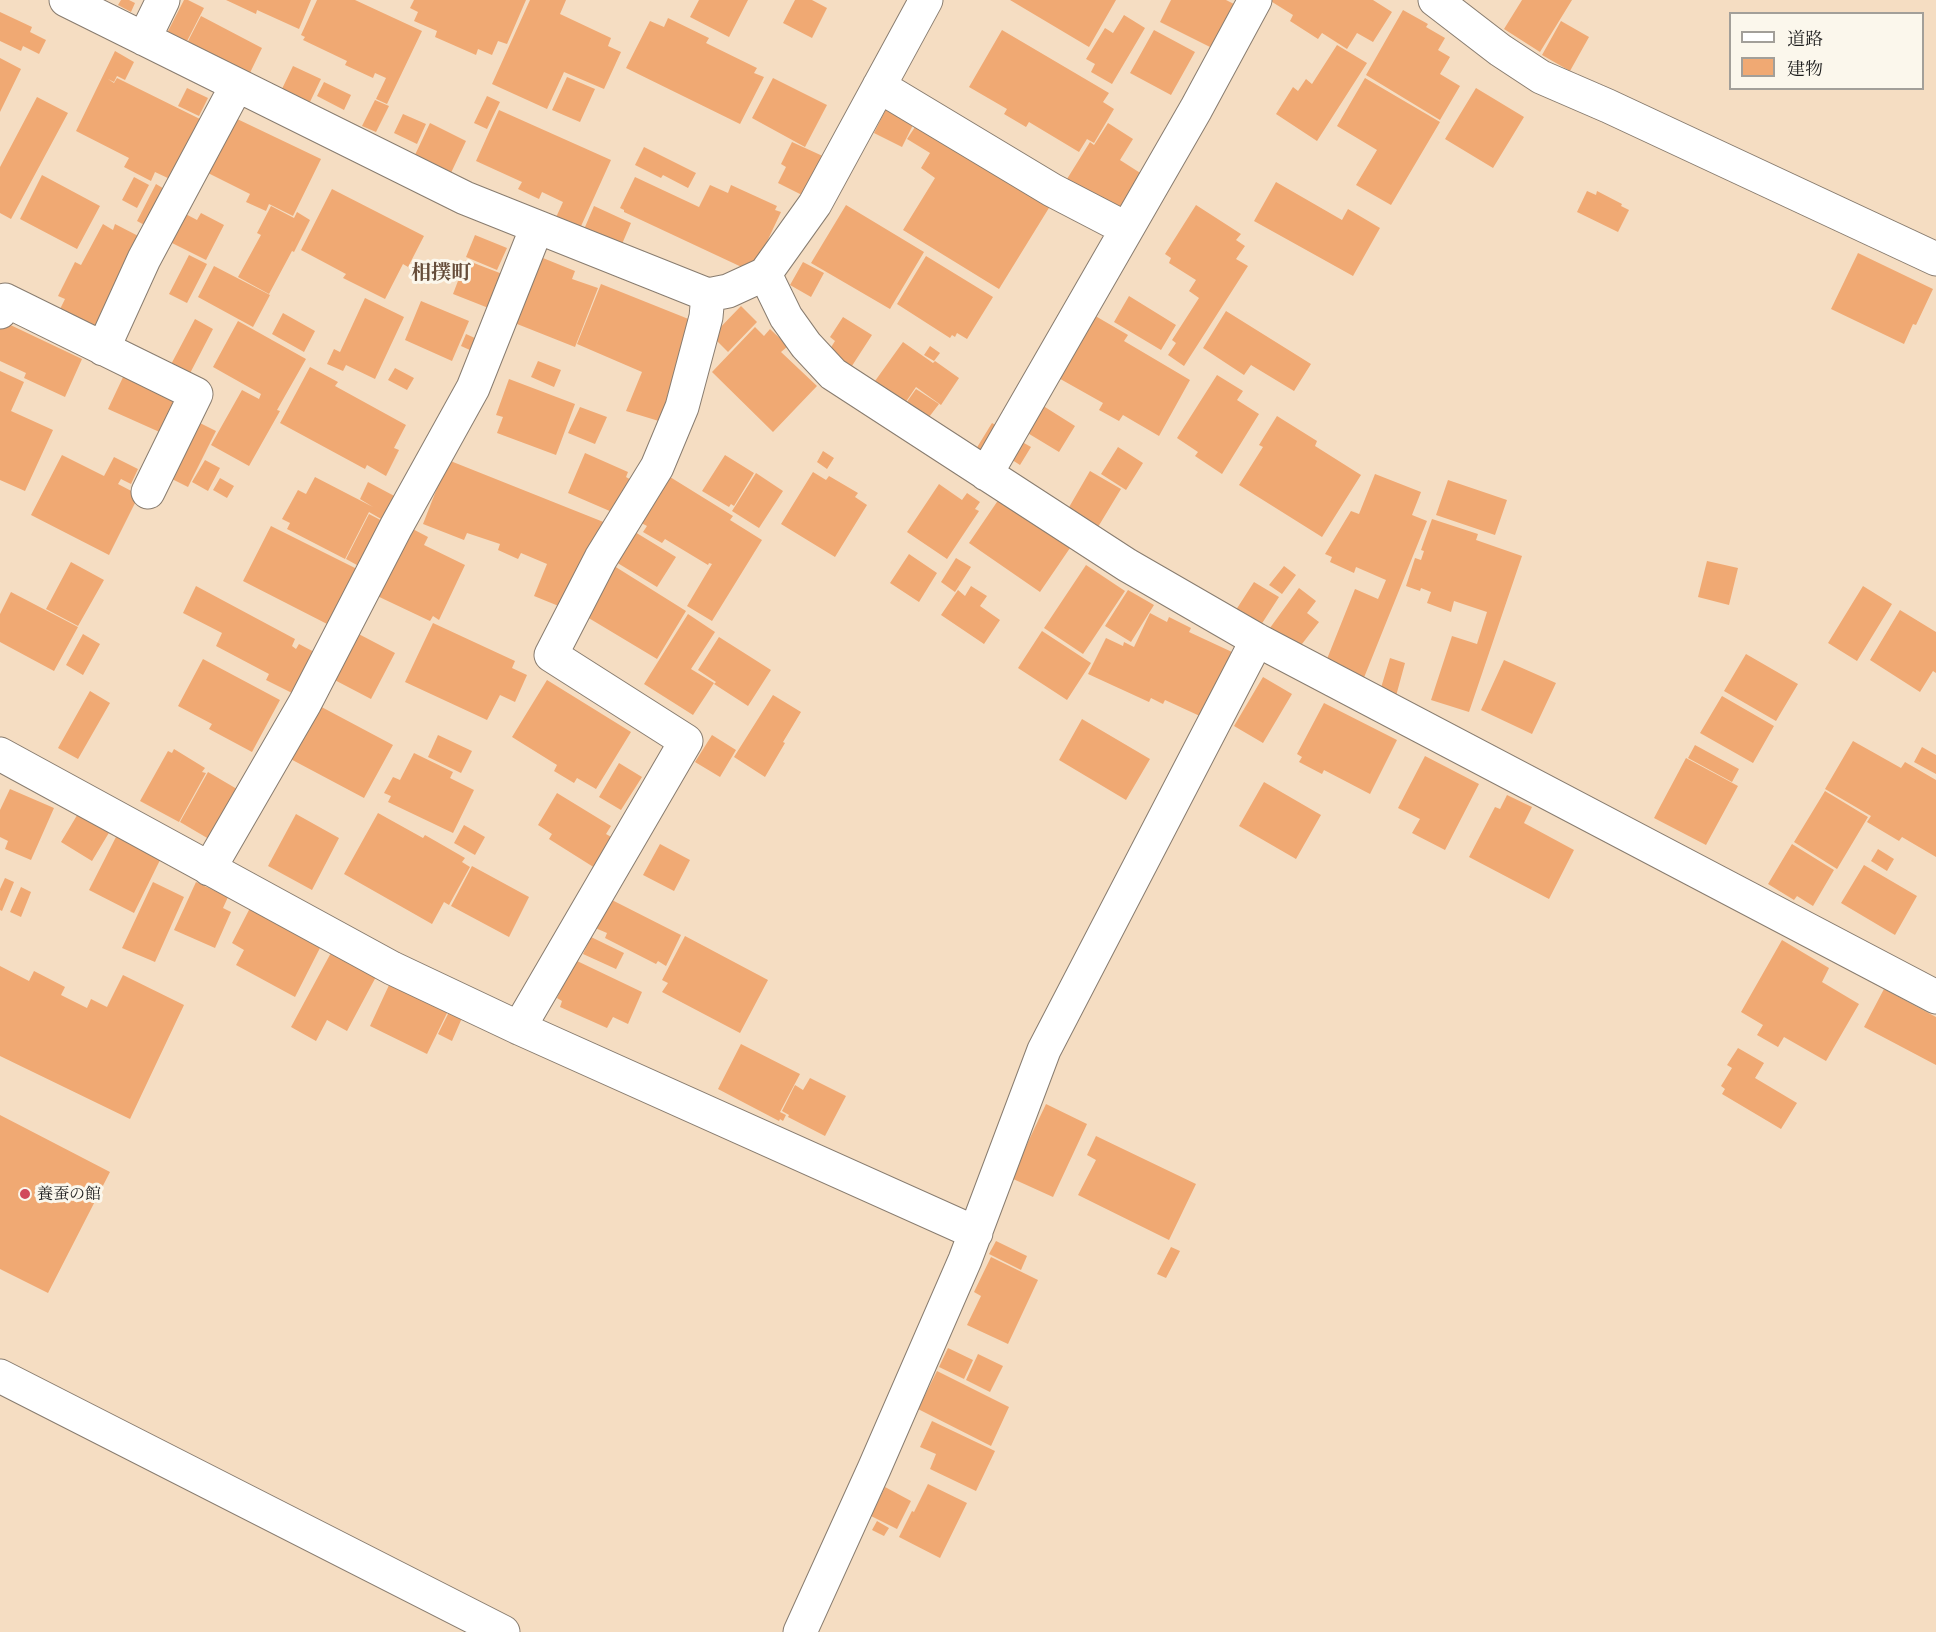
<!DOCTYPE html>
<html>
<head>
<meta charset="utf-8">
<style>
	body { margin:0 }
	#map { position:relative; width:1936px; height:1632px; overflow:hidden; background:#f5ddc2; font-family:"Libre Caslon Text","Noto Serif JP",serif }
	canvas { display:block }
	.legend { position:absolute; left:1729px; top:12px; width:195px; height:78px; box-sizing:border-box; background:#fbf7ec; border:2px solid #a29f99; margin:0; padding:8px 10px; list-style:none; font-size:18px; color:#1c1c1c }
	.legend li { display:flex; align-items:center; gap:12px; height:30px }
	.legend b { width:30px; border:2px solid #a29f99 }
</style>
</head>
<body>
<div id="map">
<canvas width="1936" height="1632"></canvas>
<ul class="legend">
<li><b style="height:8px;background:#fff"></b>道路</li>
<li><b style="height:16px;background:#f0a973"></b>建物</li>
</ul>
</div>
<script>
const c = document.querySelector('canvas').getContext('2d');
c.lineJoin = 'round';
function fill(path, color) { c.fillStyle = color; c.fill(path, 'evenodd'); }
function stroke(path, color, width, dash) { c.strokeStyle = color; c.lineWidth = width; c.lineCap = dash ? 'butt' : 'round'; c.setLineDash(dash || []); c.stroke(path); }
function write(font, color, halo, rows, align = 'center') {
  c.font = font + ' "Libre Caslon Text","Noto Serif JP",serif'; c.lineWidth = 6; c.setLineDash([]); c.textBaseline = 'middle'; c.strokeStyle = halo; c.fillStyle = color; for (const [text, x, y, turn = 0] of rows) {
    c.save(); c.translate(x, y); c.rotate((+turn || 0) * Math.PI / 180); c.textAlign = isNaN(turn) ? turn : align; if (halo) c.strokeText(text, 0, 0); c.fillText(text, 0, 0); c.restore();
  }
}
const building = new Path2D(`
	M121,0H129L135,3L131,12L118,5Z
	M184,0H188L204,8L184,47L165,37Z
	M226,0H311L299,29L257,10L256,14Z
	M317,0H355L422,31L387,104L376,99L386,78L375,73L373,78L345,65L347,61L303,40L305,37L301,35Z
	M414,0H526L507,44L498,41L492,55L478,49L476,55L435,37L437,31L414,21L418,12L410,8Z
	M530,0H566L560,14L611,38L608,46L621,52L604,89L564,72L547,109L492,84Z
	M699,0H748L729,37L690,17Z
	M795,0H812L827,8L812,38L783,23Z
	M1010,0H1116L1089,47Z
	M1171,0H1226L1234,4L1212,48L1160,22Z
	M1269,0H1373L1392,12L1373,42L1357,33L1347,49L1322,33L1318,39L1290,21L1293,15Z
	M1522,0H1572L1540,52L1504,29Z
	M1403,10L1428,24L1426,27L1445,38L1438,50L1450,57L1440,74L1460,86L1440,120L1366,75Z
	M0,12L32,27L30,32L46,40L39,54L23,46L21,51L0,41Z
	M1124,15L1145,28L1112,84L1091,72L1095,64L1086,59L1105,28L1113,33Z
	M201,16L262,48L247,79L185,47Z
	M668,18L709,38L706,43L757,68L754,73L764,77L740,124L626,68L650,21L664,27Z
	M1561,21L1589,37L1570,71L1542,55Z
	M1002,30L1109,93L1103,102L1114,109L1094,143L1087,139L1079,152L1029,122L1026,127L1004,114L1007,109L969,87Z
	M1154,30L1195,52L1171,95L1130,73Z
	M1337,45L1367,63L1317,141L1276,114L1293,87L1298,91L1306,79L1312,84Z
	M115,51L134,62L125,80L117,76L114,82L108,79L114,83L111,88L117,78L202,120L172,180L155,172L151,181L124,167L129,158L76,131Z
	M0,58L21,69L0,112Z
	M293,66L321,79L309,104L281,91Z
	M567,77L595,89L580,122L552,110Z
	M773,78L827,105L805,147L752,118Z
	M1365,78L1440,122L1391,205L1356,185L1377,150L1337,126Z
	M324,82L351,95L344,110L317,96Z
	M187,88L208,98L199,116L178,106Z
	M1476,88L1524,117L1493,168L1445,139Z
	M487,96L500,102L487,129L474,123Z
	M37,97L68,113L11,219L0,213V167Z
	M375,100L389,106L376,132L362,126Z
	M888,105L916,119L902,147L874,133Z
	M499,110L611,160L577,235L553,224L563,202L542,192L539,199L518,189L522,182L476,161Z
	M403,114L426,124L417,144L394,133Z
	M233,117L321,159L293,216L269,204L266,211L246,202L250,194L206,172Z
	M919,121L1052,203L999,289L903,230L935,178L921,168L930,153L907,139Z
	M430,123L466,141L450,175L414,157Z
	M1108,123L1133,139L1120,160L1145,176L1121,214L1067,179L1090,142L1094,145Z
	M792,142L827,158L808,198L778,183L786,167L781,164Z
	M644,147L696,173L688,188L663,175L661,178L635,165Z
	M42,175L100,206L77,249L20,219Z
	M134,177L149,185L137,208L122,200Z
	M635,177L699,207L710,185L728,193L731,185L777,206L775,210L781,212L755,267L748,270L624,212V210L620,208Z
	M1276,182L1342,220L1348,209L1380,228L1353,276L1254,221Z
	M156,184L171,193L152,229L137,221Z
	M332,189L424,236L408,267L403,264L385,299L343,278L346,274L301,250Z
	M1587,191L1596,195L1597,191L1622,204L1621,206L1629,210L1618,232L1577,212Z
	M846,205L924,252L890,309L811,263Z
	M1196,205L1241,234L1236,240L1245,246L1236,259L1248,266L1184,366L1168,355L1176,343L1172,340L1199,298L1189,291L1196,280L1169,263L1171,258L1165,254Z
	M271,206L294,218L297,212L310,220L294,252L292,251L269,294L238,277L261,235L257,233Z
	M594,206L631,223L619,251L582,234Z
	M178,210L197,220L201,213L224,225L206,260L164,239Z
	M103,224L113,230L115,224L146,240L124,286L115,282L124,287L100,336L60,309L65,299L58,296L75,262L81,265Z
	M475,235L507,248L497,270L466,257Z
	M1858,253L1933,289L1916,325L1913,324L1904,344L1831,309Z
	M533,254L575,271L572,279L598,288L575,347L507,320Z
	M189,255L207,264L187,303L169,294Z
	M926,256L993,297L967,339L957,333L955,337L952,335L950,338L897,304Z
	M466,260L505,275L491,309L453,294Z
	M803,262L824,273L811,297L790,285Z
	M214,266L270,295L253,327L198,297Z
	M601,284L696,322L667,396L671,398L662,422L626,411L642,372L577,344Z
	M1129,296L1176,325L1161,350L1114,322Z
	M365,298L404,317L375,379L346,365L343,371L327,364L334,349L340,352Z
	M421,301L469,321L452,361L405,340Z
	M741,306L757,322L728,352L712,336Z
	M1226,311L1311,364L1294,391L1251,365L1244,375L1203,348Z
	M283,313L315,331L304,352L272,334Z
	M1092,314L1128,335L1124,341L1190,380L1159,436L1123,415L1119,421L1099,410L1103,403L1055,376Z
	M843,317L872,335L848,372L825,357L835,341L830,337Z
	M195,319L213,329L186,381L167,372Z
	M2,321L82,359L65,397L24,378L26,373L0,361V326Z
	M238,321L306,359L277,410L280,411L249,466L211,445L242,390L259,399L261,394L213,367Z
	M755,327L764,336L770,329L788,346L781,352L817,386L773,432L712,372Z
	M466,334L477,339L472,351L461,346Z
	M903,342L933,363L935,361L959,378L941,405L916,387L901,409L870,388Z
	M930,346L940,353L934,361L924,355Z
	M538,361L561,370L554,387L531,377Z
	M310,367L338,382L335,386L406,425L394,448L399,450L386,476L367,465L365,469L280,423Z
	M395,368L414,378L407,390L388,380Z
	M0,371L24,382L11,411L53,430L25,491L0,480Z
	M125,373L180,399L164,434L108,409Z
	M1217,375L1243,391L1237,400L1259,414L1222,474L1195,456L1198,452L1177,438Z
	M509,379L575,404L556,455L497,433L503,417L496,415Z
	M916,389L939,404L926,421L904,406Z
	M1037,402L1075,426L1059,452L1021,429Z
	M580,407L607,417L595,444L568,433Z
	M1277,416L1317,441L1315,446L1361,475L1322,537L1239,485L1263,447L1259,445Z
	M190,418L216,431L188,487L162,474Z
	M992,423L1004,430L985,461L973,454Z
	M1017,439L1031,447L1020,465L1006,456Z
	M1118,447L1143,463L1126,490L1101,474Z
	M823,451L834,458L827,469L817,462Z
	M585,453L628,472L626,477L633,481L619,515L568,493Z
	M62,455L104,476L114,457L138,469L131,484L121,479L118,484L139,495L109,555L31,515Z
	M725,455L754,473L734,506L731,504L729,507L702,491Z
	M205,460L220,468L208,491L192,482Z
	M448,460L611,525L566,609L534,596L547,564L521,553L518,559L498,550L500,544L467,533L464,540L423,524Z
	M1090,471L1121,489L1098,527L1068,509Z
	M662,472L733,516L730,520L762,540L712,621L687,606L712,564L709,563L708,565L665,539L662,543L643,532L647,526L634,519Z
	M813,472L826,480L829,476L858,493L855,497L867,505L835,557L781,524Z
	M756,473L783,491L759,528L732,511Z
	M1375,474L1421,492L1412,515L1427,521L1361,685L1323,669L1355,589L1378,599L1386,580L1356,567L1354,573L1330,562L1332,557L1325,554L1351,511L1359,514Z
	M315,477L373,507L360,499L368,482L400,499L388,523L369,512L345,559L287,529L290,523L282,519L298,490L306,494Z
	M220,478L234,486L227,498L213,490Z
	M1448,480L1507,500L1495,535L1436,515Z
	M939,484L962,500L967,493L980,502L975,509L979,511L947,559L907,532Z
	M999,499L1070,548L1040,592L969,543Z
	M369,514L390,525L366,570L346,559Z
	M1432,519L1478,534L1476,540L1522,556L1469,712L1431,700L1452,636L1477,644L1487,612L1454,601L1451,612L1427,603L1431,592L1421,588L1420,591L1406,586L1415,558L1421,560L1424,551L1421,550Z
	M271,526L359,570L331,626L243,581Z
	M407,526L428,537L424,545L465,565L439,620L433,616L430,621L373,594Z
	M630,529L676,557L657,587L611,559Z
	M909,554L937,573L919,602L890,583Z
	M956,558L971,567L955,592L941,582Z
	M1707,561L1738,568L1729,605L1698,597Z
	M71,562L104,580L78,626L46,609Z
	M611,564L686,611L657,659L587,617Z
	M1086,565L1125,591L1083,654L1044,628Z
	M1284,566L1296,575L1282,594L1269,585Z
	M1254,582L1279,597L1259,628L1234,613Z
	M196,586L295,639L292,646L296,649L299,644L320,655L302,698L266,680L269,674L216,646L222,633L183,613Z
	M971,586L987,596L980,606L1000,620L984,644L941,615L958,590L965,596Z
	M1863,586L1892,604L1857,661L1828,643Z
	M1299,588L1316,601L1307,613L1319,622L1295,653L1267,632Z
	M1128,590L1154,605L1131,642L1105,626Z
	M11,592L78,627L54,671L0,642V614Z
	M1900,610L1936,632V673L1933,671L1920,692L1870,660Z
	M1150,613L1167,622L1169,617L1191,628L1189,632L1232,652L1202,717L1165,700L1163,704L1151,698L1149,702L1088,674L1106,638L1123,646L1124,642L1134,647Z
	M688,614L715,632L691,669L714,683L693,715L644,684Z
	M433,623L515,661L512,668L527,675L515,702L500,695L487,720L405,682Z
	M351,630L395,653L371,699L327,676Z
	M1042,631L1091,663L1067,700L1018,668Z
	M83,634L100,644L83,675L66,665Z
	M719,637L771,670L748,706L714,684L716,682L698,670Z
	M1746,654L1798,684L1776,721L1724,691Z
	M1390,658L1405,663L1396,696L1380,691Z
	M203,659L280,700L252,752L209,729L212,724L178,706Z
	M1504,660L1556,683L1532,734L1481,710Z
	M1263,677L1292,694L1263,743L1234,726Z
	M547,680L631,732L596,789L577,778L574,783L554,771L557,765L512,737Z
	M90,691L110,703L78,759L58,748Z
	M773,695L801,712L783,742L785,743L765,777L734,757Z
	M1722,696L1774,726L1753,763L1700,733Z
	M314,703L393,745L364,798L283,755Z
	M1324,703L1397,740L1370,794L1324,770L1322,774L1299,762L1302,757L1297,754Z
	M1082,719L1150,759L1126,800L1059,760Z
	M438,735L472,751L461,773L428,757Z
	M712,735L736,750L720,777L695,762Z
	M1853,741L1901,768L1905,762L1936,780V857L1902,837L1899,841L1867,822L1871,816L1825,789Z
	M1695,745L1739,769L1732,782L1688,758Z
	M1922,747L1936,755V774L1914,762Z
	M174,749L205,768L202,772L206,773L179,822L140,801L168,751L172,753Z
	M414,753L453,772L450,778L474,790L453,833L388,802L391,796L384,793L393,777L400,780Z
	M1425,756L1479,784L1445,850L1412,833L1420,819L1398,808Z
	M1686,758L1738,786L1706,845L1654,818Z
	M619,763L642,777L621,810L599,797Z
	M208,772L242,792L214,842L180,822Z
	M1264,782L1321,815L1296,859L1239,826Z
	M10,789L54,808L31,860L5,849L8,841L0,837V810Z
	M1825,791L1868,817L1837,869L1794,842Z
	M557,793L611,826L606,834L613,838L595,868L549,839L552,834L538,825Z
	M1507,795L1532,807L1524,823L1574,850L1549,899L1469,857L1495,807L1500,809Z
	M79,812L110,831L92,861L61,842Z
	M378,813L423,838L425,835L465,858L462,862L470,867L449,905L444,902L432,924L344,874Z
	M296,814L339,838L312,890L268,866Z
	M464,825L485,837L475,855L454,843Z
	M117,835L161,858L134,913L89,890Z
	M660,844L690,860L674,891L643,875Z
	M1792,844L1834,870L1813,906L1797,896L1794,900L1768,884Z
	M1878,849L1894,859L1887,871L1871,861Z
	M1864,865L1917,896L1895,935L1841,903Z
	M472,866L529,897L509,937L451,906Z
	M5,878L14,882L2,911L0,910V889Z
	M153,882L184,897L155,962L122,948Z
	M196,882L228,897L223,908L231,912L215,948L174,930Z
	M21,887L31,892L21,917L10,912Z
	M608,898L681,935L666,966L658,961L656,964L605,938L607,933L593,927Z
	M250,908L321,946L295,997L236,965L244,950L232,943Z
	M685,936L768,980L740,1033L662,992L668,983L662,980Z
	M591,937L624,953L616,969L583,954Z
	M1782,940L1829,968L1822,982L1859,1004L1826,1061L1784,1037L1778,1047L1757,1035L1763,1025L1741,1012Z
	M333,949L378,973L347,1031L327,1020L316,1041L291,1027Z
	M575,960L642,992L628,1024L613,1017L607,1028L560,1007L562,1001L557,998Z
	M0,966L29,981L34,971L65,987L61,995L87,1008L91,999L107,1007L123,975L184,1005L130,1119L0,1056Z
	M390,983L448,1011L427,1054L370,1026Z
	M1884,989L1936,1017V1065L1864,1027Z
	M449,1012L462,1018L452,1041L438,1034Z
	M741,1044L800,1074L780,1112L786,1115L783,1121L780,1119L779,1121L718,1089Z
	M1738,1048L1764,1063L1755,1078L1797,1103L1781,1129L1722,1094L1725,1089L1721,1086L1732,1068L1727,1065Z
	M810,1078L846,1096L825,1136L788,1117L789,1115L782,1111L795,1085L803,1090Z
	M1046,1104L1087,1124L1053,1197L1011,1178Z
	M0,1115L110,1172L48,1293L0,1269Z
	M1096,1136L1196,1184L1169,1240L1078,1195L1096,1160L1087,1155Z
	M996,1241L1027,1256L1021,1270L989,1254Z
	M1171,1247L1180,1251L1166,1278L1157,1274Z
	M991,1257L1038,1280L1008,1344L967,1325L981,1296L974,1292Z
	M948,1348L973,1360L964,1379L939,1367Z
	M978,1354L1003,1366L990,1392L966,1380Z
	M937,1371L1009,1407L991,1446L918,1409Z
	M932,1421L995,1451L976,1491L930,1469L936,1454L920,1447Z
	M928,1484L967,1503L940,1558L899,1537L912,1511L914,1512Z
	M885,1487L911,1501L897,1529L871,1516Z
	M877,1521L889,1528L884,1536L872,1530Z`);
const minor = new Path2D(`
	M66,0L465,198L708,295L728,291L765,274L786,317L806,345L833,374L1127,565L1257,640L1936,997
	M1435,0L1500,50L1541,77L1608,106L1936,259
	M144,39L163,0
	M879,86L1052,190L1127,229
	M765,274L815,204L926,0
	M0,312L5,300L196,394L148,492
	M103,349L144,259L237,85
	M986,474L1196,109L1255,0
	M0,754L392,968L519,1028L976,1233
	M209,869L305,703L396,527L473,388L537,227
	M519,1028L686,741L551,655L601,558L657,467L682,407L706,317L708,295
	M0,1376L503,1632
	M800,1632L874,1469L965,1260L1044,1050L1257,640`);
const markers = [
	[25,1194,6,"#d1495b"]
];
const poiNames = [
	["養蚕の館",37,1194]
];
const quarterNames = [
	["相撲町",441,273]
];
fill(building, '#f0a973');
stroke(minor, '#887c6f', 35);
stroke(minor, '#fff', 33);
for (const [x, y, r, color] of markers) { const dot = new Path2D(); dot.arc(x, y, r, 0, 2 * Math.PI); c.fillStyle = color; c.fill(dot); stroke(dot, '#fbf7ec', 2); }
write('16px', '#1c1c1c', '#fbf7ec', poiNames, 'left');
write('bold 20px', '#664d3a', '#fbf7ec', quarterNames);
</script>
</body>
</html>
